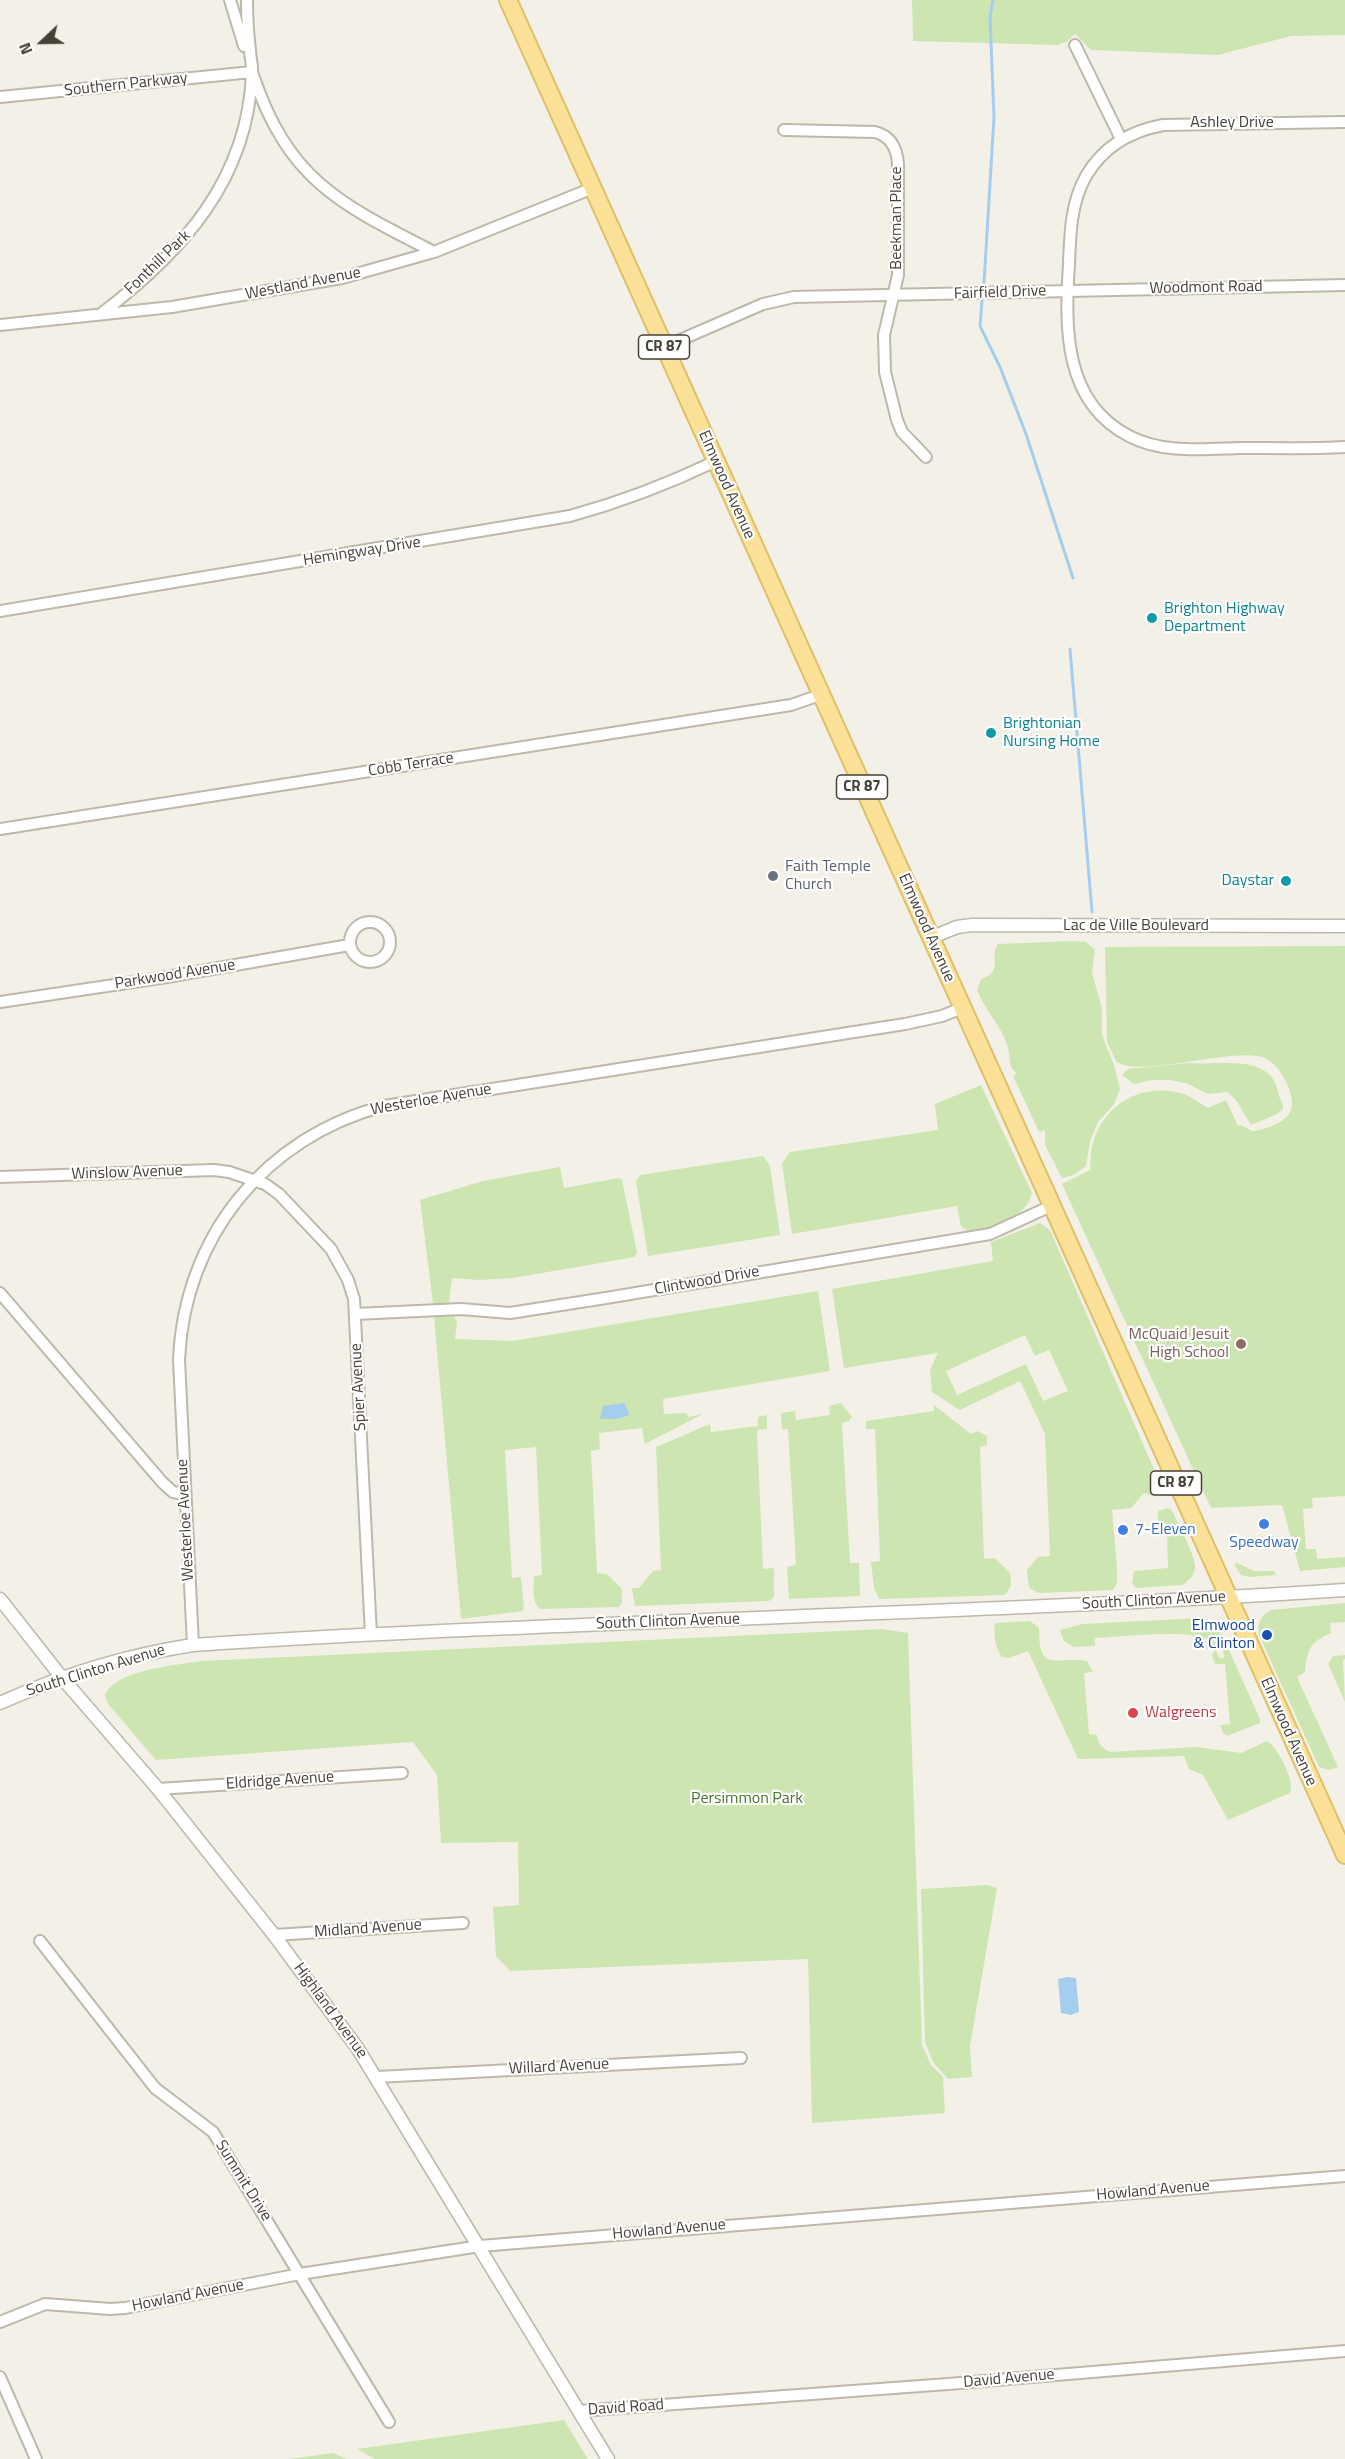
<!DOCTYPE html>
<html>
<head>
<meta charset="utf-8">
<style>
	body { margin:0 }
	#map { position:relative; width:1345px; height:2459px; overflow:hidden; background:#f3f0e7; font-family:"Titillium Web",sans-serif }
	canvas { display:block }
	.north { position:absolute; left:12px; top:12px; width:60px; height:60px; -webkit-text-stroke:4px #fff; paint-order:stroke; rotate:248deg; font-size:16px; font-weight:700; line-height:24px; text-align:center; color:#464036 }
	.north::after { content:''; display:block; margin:auto; width:21px; height:27px; background:#464036; clip-path:polygon(50% 0,100% 100%,50% 72%,0 100%) }
</style>
</head>
<body>
<div id="map">
<canvas width="1345" height="2459"></canvas>
<div class="north">N</div>
</div>
<script>
const c = document.querySelector('canvas').getContext('2d');
c.lineJoin = 'round';
function fill(path, color) { c.fillStyle = color; c.fill(path, 'evenodd'); }
function stroke(path, color, width, dash) { c.strokeStyle = color; c.lineWidth = width; c.lineCap = dash ? 'butt' : 'round'; c.setLineDash(dash || []); c.stroke(path); }
function write(font, color, halo, rows, align = 'center') {
  c.font = font + ' "Titillium Web",sans-serif'; c.lineWidth = 4.5; c.setLineDash([]); c.textBaseline = 'middle'; c.strokeStyle = halo; c.fillStyle = color; for (const [text, x, y, turn = 0] of rows) {
    c.save(); c.translate(x, y); c.rotate((+turn || 0) * Math.PI / 180); c.textAlign = isNaN(turn) ? turn : align; if (halo) c.strokeText(text, 0, 0); c.fillText(text, 0, 0); c.restore();
  }
}
const green = new Path2D(`
	M912,0H1345V35L1291,36L1218,55L1091,50L1075,34L1066,42L1058,45L913,41Z
	M1073,941L1086,942L1095,950L1092,973L1102,1008V1035L1114,1065L1120,1089L1114,1104L1098,1122L1090,1141L1086,1166L1074,1175L1062,1178L1045,1145V1130L1039,1132L1013,1076L1017,1073C1007,1067 1011,1058 1008,1048C1002,1026 985,1011 977,990L981,979C1005,971 988,956 998,944Z
	M1345,946V1496L1312,1498L1313,1508L1303,1509L1306,1549H1316L1317,1559L1345,1557V1567L1300,1571L1282,1505L1211,1508L1062,1184L1090,1170C1091,1162 1090,1151 1093,1143C1105,1102 1144,1082 1184,1094C1192,1097 1201,1104 1208,1108L1226,1100L1238,1126L1241,1125L1252,1131C1263,1130 1282,1124 1289,1114C1300,1099 1279,1061 1262,1057C1229,1048 1137,1079 1116,1061L1107,1042L1105,947Z
	M1188,1063C1217,1066 1271,1052 1278,1092C1279,1099 1284,1103 1283,1109L1277,1114L1251,1125L1236,1100L1227,1092L1208,1094L1188,1084L1170,1080H1152L1134,1084L1122,1075L1128,1069Z
	M981,1085L1032,1193C1027,1217 993,1228 972,1234L961,1226L957,1206L792,1234L782,1163L790,1152L938,1130L935,1104Z
	M763,1156L770,1166L780,1235L648,1256L636,1181L640,1175Z
	M560,1167L564,1188L619,1178L622,1180L637,1252L635,1257L513,1278L479,1280L452,1278L449,1303L433,1304L420,1200L483,1181Z
	M1040,1223L1050,1230L1163,1490L1152,1496L1144,1493L1131,1508L1112,1510L1117,1569V1582L1113,1590L1039,1593L1029,1588L1027,1570L1038,1557L1050,1556L1045,1434L1020,1381L960,1410L932,1392L930,1370L938,1353L844,1368L832,1289L993,1261L991,1242ZM1025,1335L1035,1356L1049,1350L1068,1391L1043,1401L1026,1364L957,1395L946,1371Z
	M818,1291L830,1371L663,1399L664,1414L687,1413L688,1417L703,1414L645,1444L642,1428L599,1433L600,1449L591,1451L597,1573L607,1574L622,1589V1603L619,1607L540,1609C531,1601 534,1587 534,1576L542,1575L536,1447L505,1450L512,1578L521,1577L524,1608L522,1611L461,1619L434,1317L454,1316L457,1322L455,1339L512,1341Z
	M841,1403L852,1417L849,1421L842,1423L850,1563H859L860,1596L789,1599L787,1567L796,1565L788,1429H782L781,1413L795,1411L796,1420L830,1415L829,1406Z
	M934,1405L971,1434L977,1431L987,1436V1445L980,1447L984,1559L995,1558L1010,1573L1011,1586L1005,1595L879,1599L874,1588L871,1562L880,1561L875,1429H866V1421L934,1411Z
	M767,1415V1429L758,1430L757,1432L763,1569L774,1568V1597L769,1601L635,1606L632,1588H639L653,1571L661,1570L656,1447L710,1424L711,1432L758,1426V1417Z
	M1167,1508L1171,1509C1177,1521 1195,1555 1195,1566C1195,1575 1189,1581 1182,1585L1136,1588L1132,1583L1134,1571L1168,1568L1167,1534H1159L1157,1531L1158,1511Z
	M1237,1563L1254,1571H1274L1276,1575L1249,1577L1241,1575L1234,1564Z
	M1345,1603V1622L1330,1623L1331,1633C1310,1642 1307,1650 1305,1672L1297,1677L1338,1767L1329,1770L1319,1767L1259,1635C1257,1623 1260,1616 1271,1610Z
	M1202,1618L1215,1623L1222,1635L1215,1638L1218,1644L1206,1649L1204,1648L1211,1641C1191,1628 1122,1637 1095,1638V1646L1074,1647L1064,1641L1060,1630L1082,1624Z
	M1030,1621L1039,1628C1039,1674 1054,1656 1087,1661L1093,1672L1084,1673L1089,1734L1097,1735C1098,1744 1102,1748 1110,1752L1195,1747L1241,1753L1267,1741C1277,1746 1296,1782 1290,1793L1228,1820L1203,1775L1189,1769L1184,1756L1078,1759L1028,1651L1009,1658L1002,1657C995,1648 993,1634 995,1623Z
	M882,1629L908,1633L922,2045L931,2065L943,2077L945,2113L812,2123L808,1959L510,1971L496,1956L493,1907L519,1905L518,1842L441,1843L437,1775L413,1742L156,1760L108,1704L105,1695C115,1670 177,1665 202,1661Z
	M1224,1639L1260,1719V1723L1227,1736L1223,1733L1220,1725L1230,1724L1225,1664H1215L1212,1655L1215,1649L1220,1659L1225,1657L1219,1641Z
	M1345,1655V1659L1343,1660L1345,1702L1328,1664L1333,1656Z
	M987,1885L997,1888L970,2046L972,2077L948,2079L933,2062L925,2042L921,1889Z
	M564,2420L588,2459H375L357,2449Z
	M333,2453L347,2459H289Z`);
const water = new Path2D(`
	M624,1403L630,1415L616,1419H600L603,1406Z
	M1068,1977L1076,1978L1079,2012L1071,2015L1061,2013L1058,1979Z`);
const stream = new Path2D(`
	M984,283L994,117L990,17L993,0
	M982,301L980,326L1000,367L1026,434L1073,578
	M1070,649L1092,912`);
const minor = new Path2D(`
	M230,0L244,46
	M1075,45L1121,139
	M253,75C289,181 340,204 434,252
	M0,97L252,72
	M1345,122L1163,125C1130,131 1103,147 1086,176C1071,202 1070,234 1069,264C1065,327 1063,402 1129,436C1163,454 1204,449 1241,448C1275,448 1310,449 1345,447
	M784,130L875,132C891,136 897,149 898,164V275L884,335L885,372L897,420L902,432L926,457
	M102,313C182,252 248,180 252,73C253,66 250,58 250,50C248,34 247,17 247,0
	M0,325L172,307L342,278L434,252L593,188
	M664,347L763,304L794,297L1345,285
	M0,611L570,516C621,502 668,484 716,461
	M0,829L791,705L820,695
	M350 942a20 20 0 1 1 40 0a20 20 0 1 1-40 0Z
	M0,1002L167,977L349,945
	M0,1177L214,1170L229,1172L265,1184L279,1194L331,1249L348,1280L354,1299L371,1635
	M0,1293L162,1482L173,1492L184,1494
	M355,1314L461,1309L510,1313L606,1298L990,1234L1051,1206
	M193,1645L179,1360C184,1237 265,1137 384,1106L905,1024L942,1016L962,1008
	M158,1789L402,1773
	M274,1935L463,1923
	M40,1941L155,2088L213,2132L389,2422
	M377,2077L741,2058
	M0,2322L45,2304L110,2309L125,2308L300,2274L480,2246L1345,2176
	M0,2377L36,2459
	M580,2411L948,2384L1345,2351`);
const tertiary = new Path2D(`
	M930,938L957,927L972,925L1345,926
	M0,1599L63,1679L158,1789L274,1935L358,2049L608,2459
	M0,1703C60,1676 127,1655 193,1645C576,1620 961,1615 1345,1590`);
const primary = new Path2D(`
	M508,0L1345,1855`);
const markers = [
	[1152,618,6,"#0f9aa8"],
	[991,733,6,"#0f9aa8"],
	[773,876,6,"#6b7280"],
	[1286,881,6,"#0f9aa8"],
	[1241,1344,6,"#8d6e63"],
	[1264,1524,6,"#3f7fe0"],
	[1123,1530,6,"#3f7fe0"],
	[1267,1635,6,"#1a4fb4"],
	[1133,1713,6,"#e0444e"]
];
const shields = [
	[664,347,51],
	[862,787,51],
	[1176,1483,51]
];
const shieldNames = [
	["CR 87",664,347],
	["CR 87",862,787],
	["CR 87",1176,1483]
];
const streetNames = [
	["Southern Parkway",126,85,-6],
	["Ashley Drive",1232,123],
	["Beekman Place",897,218,-90],
	["Fonthill Park",158,263,-44],
	["Westland Avenue",303,284,-11],
	["Woodmont Road",1206,288,-1],
	["Fairfield Drive",1000,293,-2],
	["Elmwood Avenue",726,485,66],
	["Hemingway Drive",362,552,-9],
	["Cobb Terrace",411,765,-9],
	["Lac de Ville Boulevard",1136,926],
	["Elmwood Avenue",926,928,66],
	["Parkwood Avenue",175,975,-9],
	["Westerloe Avenue",431,1100,-10],
	["Winslow Avenue",127,1173,-2],
	["Clintwood Drive",707,1281,-10],
	["Spier Avenue",359,1387,-93],
	["Westerloe Avenue",186,1520,-93],
	["South Clinton Avenue",1154,1601,-3],
	["South Clinton Avenue",668,1622,-2],
	["South Clinton Avenue",96,1671,-17],
	["Elmwood Avenue",1288,1732,66],
	["Eldridge Avenue",280,1781,-4],
	["Midland Avenue",368,1929,-4],
	["Highland Avenue",330,2011,54],
	["Willard Avenue",559,2067,-3],
	["Summit Drive",243,2181,58],
	["Howland Avenue",1153,2191,-5],
	["Howland Avenue",669,2230,-5],
	["Howland Avenue",188,2296,-11],
	["David Avenue",1009,2379,-5],
	["David Road",626,2408,-4]
];
const cultureNames = [
	["Brighton Highway",1164,609],
	["Department",1164,627],
	["Brightonian",1003,724],
	["Nursing Home",1003,742],
	["Daystar",1274,881,"right"]
];
const worshipNames = [
	["Faith Temple",785,867],
	["Church",785,885]
];
const educationNames = [
	["McQuaid Jesuit",1229,1335],
	["High School",1229,1353]
];
const shopNames = [
	["7-Eleven",1135,1530],
	["Speedway",1264,1543,"center"]
];
const transitNames = [
	["Elmwood",1255,1626],
	["& Clinton",1255,1644]
];
const healthNames = [
	["Walgreens",1145,1713]
];
const parkNames = [
	["Persimmon Park",747,1799]
];
fill(green, '#cde6b1');
fill(water, '#a5ceee');
stroke(stream, '#a5ceee', 3);
stroke(minor, '#beb8aa', 14);
stroke(tertiary, '#beb8aa', 15);
stroke(primary, '#dfbf68', 20);
stroke(minor, '#fff', 10);
stroke(tertiary, '#fff', 12);
stroke(primary, '#fbe198', 16);
for (const [x, y, r, color] of markers) { const dot = new Path2D(); dot.arc(x, y, r, 0, 2 * Math.PI); c.fillStyle = color; c.fill(dot); stroke(dot, '#fff', 2); }
for (const [x, y, w] of shields) { const box = new Path2D(); box.roundRect(x - w / 2, y - 12, w, 24, 4.5); c.fillStyle = '#fff'; c.fill(box); stroke(box, '#464036', 1.5); }
write('bold 15px', '#464036', null, shieldNames);
write('16px', '#464036', '#fff', streetNames);
write('16px', '#0d838f', '#fff', cultureNames, 'left');
write('16px', '#5b616d', '#fff', worshipNames, 'left');
write('16px', '#785e54', '#fff', educationNames, 'right');
write('16px', '#366cbe', '#fff', shopNames, 'left');
write('16px', '#164399', '#fff', transitNames, 'right');
write('16px', '#be3a42', '#fff', healthNames, 'left');
write('16px', '#45762b', '#fff', parkNames);
</script>
</body>
</html>
